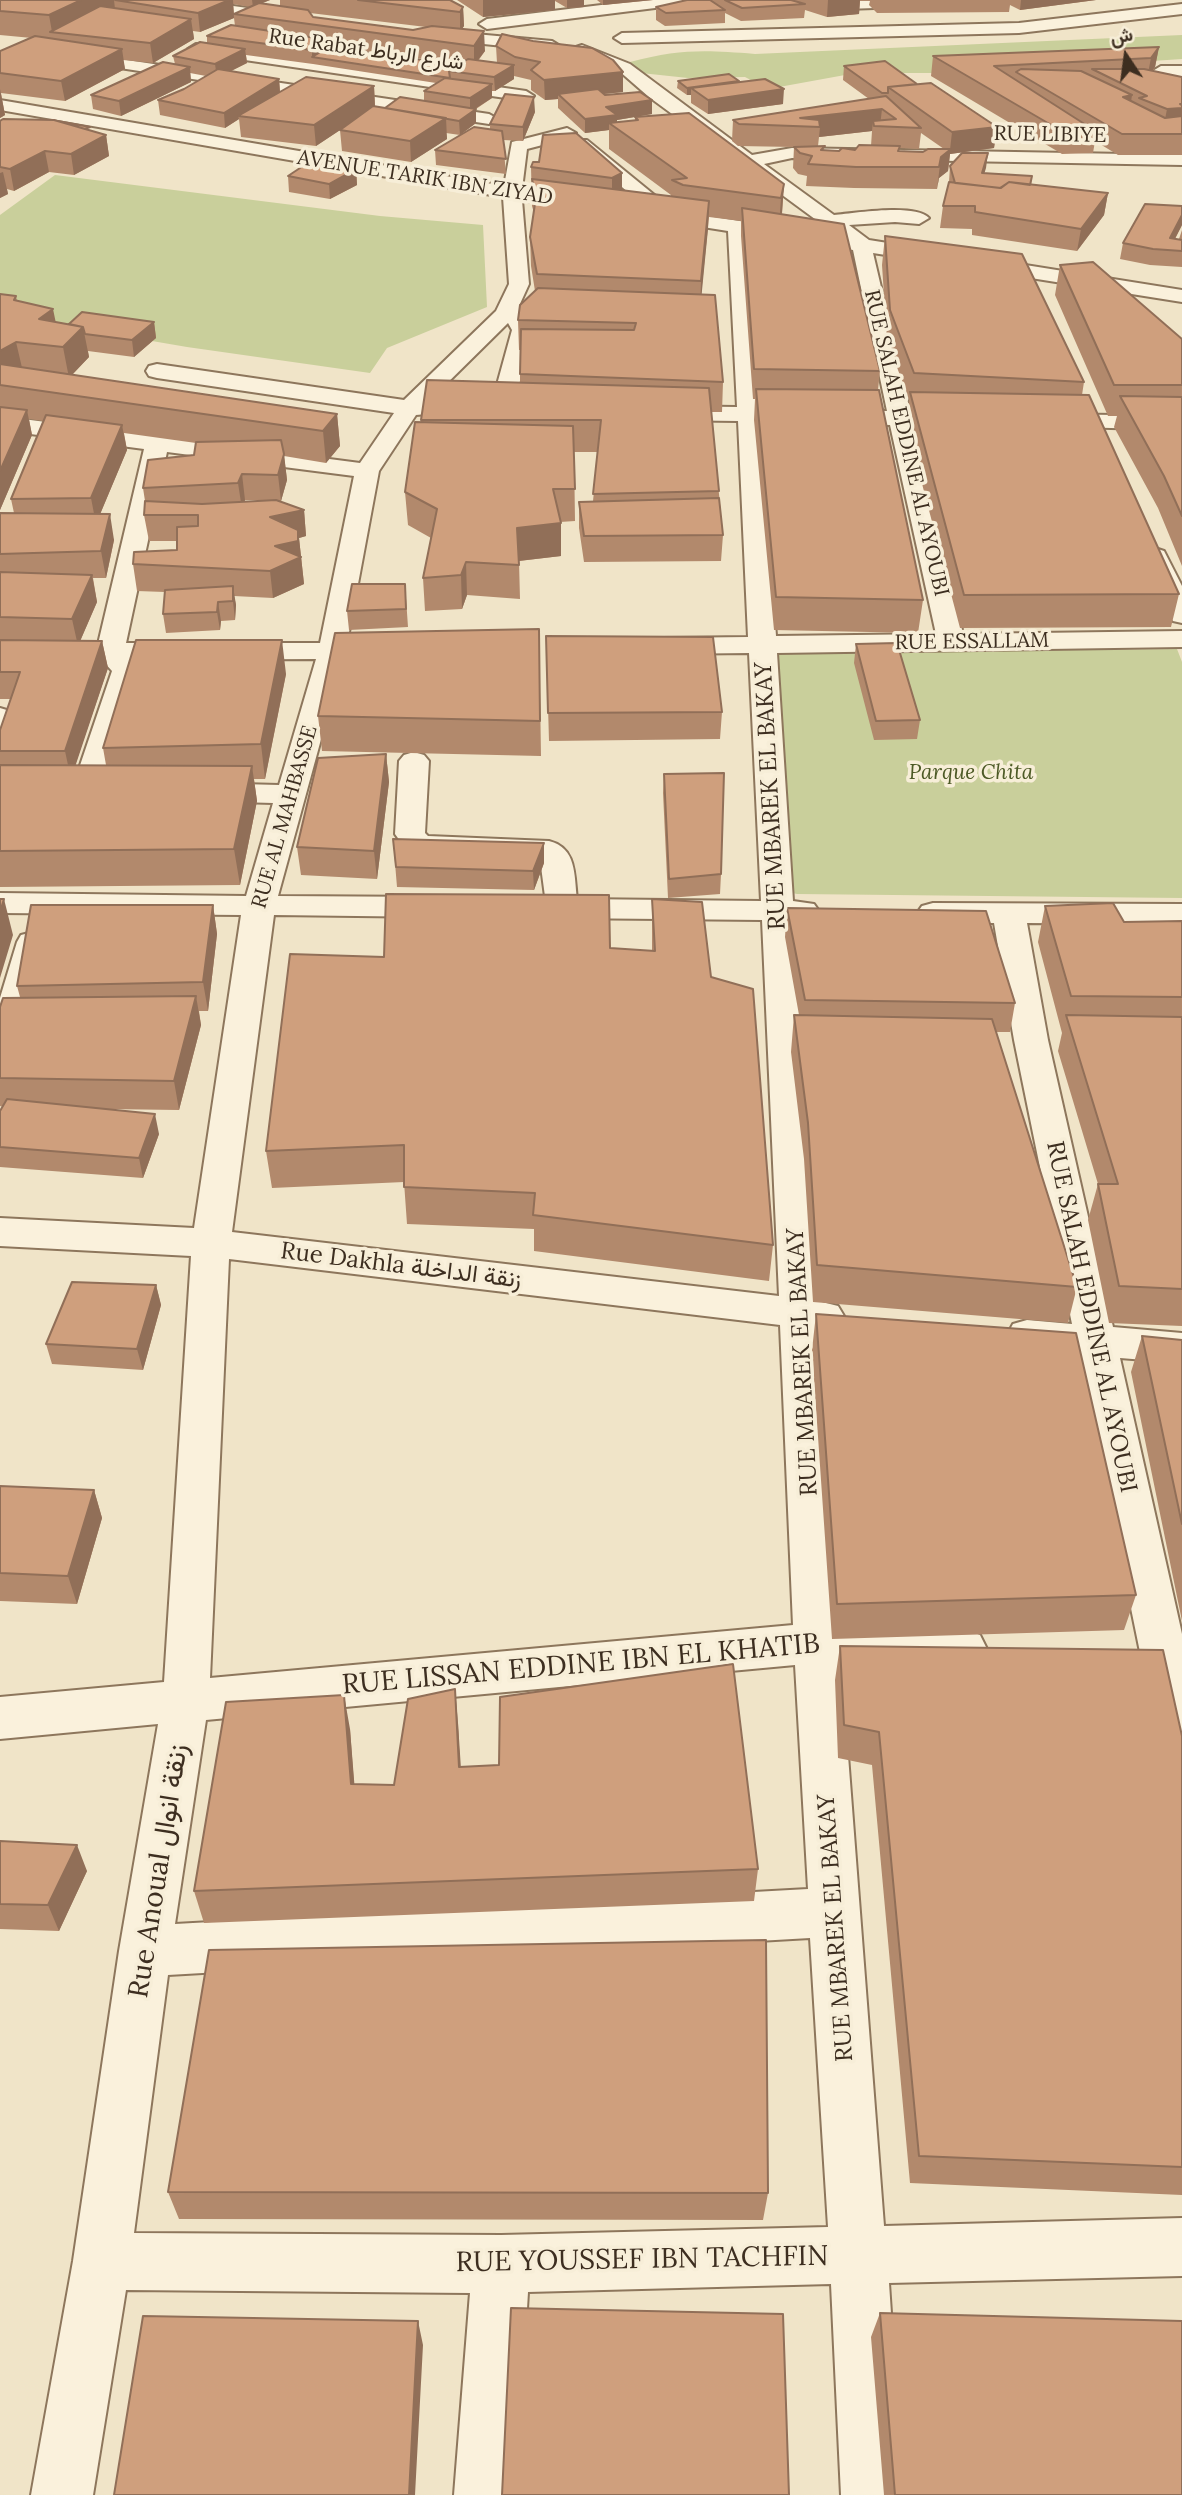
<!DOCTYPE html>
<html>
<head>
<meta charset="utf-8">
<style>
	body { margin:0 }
	#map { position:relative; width:1182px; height:2495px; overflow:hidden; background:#f0e4c8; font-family:Lora,Vazirmatn,serif }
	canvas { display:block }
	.north { position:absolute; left:1091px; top:21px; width:70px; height:70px; -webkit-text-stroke:5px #f7eed8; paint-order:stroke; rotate:347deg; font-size:19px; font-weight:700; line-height:28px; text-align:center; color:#3d2e20 }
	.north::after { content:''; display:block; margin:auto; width:24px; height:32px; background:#3d2e20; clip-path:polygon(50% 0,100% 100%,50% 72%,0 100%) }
</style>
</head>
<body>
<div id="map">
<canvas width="1182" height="2495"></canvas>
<div class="north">ش</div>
</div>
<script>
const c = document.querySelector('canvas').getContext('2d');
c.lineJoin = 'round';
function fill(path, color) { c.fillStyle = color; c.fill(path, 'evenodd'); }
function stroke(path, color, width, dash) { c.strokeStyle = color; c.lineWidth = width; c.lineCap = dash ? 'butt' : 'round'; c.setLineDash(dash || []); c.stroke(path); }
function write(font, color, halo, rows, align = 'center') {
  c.font = font + ' Lora,Vazirmatn,serif'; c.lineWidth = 7; c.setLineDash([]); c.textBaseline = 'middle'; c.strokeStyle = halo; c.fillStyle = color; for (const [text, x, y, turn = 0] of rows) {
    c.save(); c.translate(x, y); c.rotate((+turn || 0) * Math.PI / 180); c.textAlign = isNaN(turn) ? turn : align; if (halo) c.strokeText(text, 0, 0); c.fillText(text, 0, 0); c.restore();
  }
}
const green = new Path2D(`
	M1182,35V59L972,73H856L768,89L745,77L688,78L641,73L630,62C680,49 704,50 755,54Z
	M55,175L380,216L483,225L487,307L387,348L370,373L187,347L0,315V215Z
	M1177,649L1182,662V898L797,894L778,890L759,653Z`);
const minor = new Path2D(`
	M150,0H190L291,14L299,19L291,24L158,5Z
	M642,0H687L679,5L487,29L479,24L487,19Z
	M844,0H969L961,5L846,9L838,4Z
	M1182,4V14L1019,33L622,43L614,38L622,33L1019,23Z
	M431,30L552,41L560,46L552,51L425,38L423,35Z
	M196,44L526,91L534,96L526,101L190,52L188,49Z
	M582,45L630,64L752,155L792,148L1182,155V165L792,158L764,164L834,215C854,213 916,203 929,218L919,224L895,222L849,225L869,240L1182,290V302L873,253L910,411L967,414L971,419L967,424L914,425L963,634L1182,631V647L777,653L793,901L814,904L819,911L814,918L794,921L818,1301L838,1306L844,1316L838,1326L820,1330L839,1624L964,1629L980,1635L987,1649L980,1663L964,1669L841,1664L884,2226L1182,2218V2276L889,2283L903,2495H841L831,2284L528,2292L516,2495H454L470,2293L126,2290L93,2495H31L73,2261L119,1951L158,1724L0,1739V1697L164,1682L191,1256L0,1246V1218L194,1228L241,915L0,913V893L246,896L273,803L203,801L192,798L188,792L192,786L203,783L279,785L316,659L132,660L140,670L102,789L98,795L87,798L76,795L72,789L112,671L102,660H0V644H98L144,449L0,430V416L360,463L394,413L157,378L149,376L146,371L149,366L157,364L404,400L496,311L509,284L503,197L0,110V100L504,186L512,142L567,128L576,133L573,137L527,149L522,189L544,193L546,197L537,203L522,200L529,284L519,306L534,330L512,410L509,415H493L490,410L512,330L508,323L429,401L439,403L442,408L439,413L416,415L379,471L347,643L367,645L371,651L367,657L343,659L278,896L439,897L450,900L455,907L450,914L439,917L274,915L232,1232L779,1296L762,920L559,918L548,915L543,908L546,904L540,859L419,854L408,852L395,834L399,761L404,755L414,752L424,755L429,761L425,833L428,836L549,841C577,848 574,875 577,899L761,901L749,653L663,654L653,652L649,646L653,640L663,638L748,637L738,421L659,420L651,418L648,413L651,408L659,406L737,407L728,231L652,219L649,215L651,212L572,144L575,140H587L674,211L838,236L649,97L618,70L576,53L574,50L576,47ZM748,234L853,250L887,411L831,410L823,412L820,417L823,422L831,424L890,425L936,634L776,636L761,422L782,420L785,415L782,410L760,408ZM167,452L354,476L320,643H126ZM229,1259L780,1325L793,1625L210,1678ZM795,1665L808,1889L175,1924L206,1720ZM810,1938L828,2227L501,2235L134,2233L168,1975Z
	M73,52L489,114L498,119L489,124L67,60L65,57L67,54Z
	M1161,66H1182V76H1165L1145,88H1111L1103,83L1111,78H1141Z
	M1048,414L1182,416V430L1040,426L1036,421L1040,416Z
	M1155,548L1164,551L1182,586V623L1173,621L1169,615L1142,556L1146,551Z
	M0,708L10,711C15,718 15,723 10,730L0,733Z
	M933,903L1182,904V924L1027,923L1048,1040L1113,1327L1182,1333V1363L1120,1358L1182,1634V1738L1165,1732L1141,1657L1079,1354L1027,1350L1013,1346L1007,1335L1013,1324L1027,1320L1072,1324L1014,1040L994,923H933L922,920L917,913L922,906Z
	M33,932L45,935L49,942L17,1056L12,1064L0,1067V998L17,942L21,935Z`);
const wall = new Path2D(`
	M0,0H270L262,3L280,6V0H450L463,7L464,26L462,29L485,51L478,61L497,63L496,46L623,92L604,94L652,114L640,116L784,184L782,214L880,371L878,390L923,600L918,633L774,630L754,420L755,399H753L741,236V221L709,217L701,295L723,382L722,412H711L723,535L721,561L584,562L579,528V502L593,501L598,452H574L575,521L560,522L561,556L519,561L520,599L467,595L462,609L425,611L423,578L431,538L408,525L405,492L421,420L520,383V350H519L518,320L535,291L531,266L530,237L534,213L532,206L531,167L622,173V190L671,196V195L609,149V130L585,133L558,108V99L545,100L531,90V80L514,76V79L495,91H492V98L476,109V123L460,135L446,133L447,139L411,162L342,151L340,130L316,146L241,137L239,119L225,128L160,115L158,100L184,89L206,76L190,73L191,82L121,116L93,109L91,95L175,64L173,56L207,43V36L235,26L234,18L200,32L193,31L194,39L153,63L123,60L125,69L65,101L1,93L5,115L0,118V51L32,38L0,35ZM233,4L250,7L234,14ZM310,13L426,27L413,30L313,17ZM329,46L461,64L459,65ZM246,55L313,64L436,83L424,91V100L385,108L375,107L374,86L280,91L279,79L231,71L247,63ZM635,117V121L617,122V120Z
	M457,0H584V7L567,8L555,1V10L483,17Z
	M597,0H653L603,5Z
	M712,0H1096L1020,10L1010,5L1009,12L877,13L869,5L870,1H860L859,14L827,17L805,10L804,18L741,21L725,13V23L665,26L656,20V7L712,1Z
	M1159,47L1155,67L1153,71L1182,77V155H1118L1095,141L1093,153L1062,154L931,76L933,56Z
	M844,66L917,84L997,127L994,148L950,154L948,171L939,178L937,189L854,188L806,186L807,176L798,174L793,168L794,147L738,146L732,141L733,120L869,99L843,80ZM872,131L871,146L855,150L839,151L825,150L818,146L819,137ZM921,133L944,149L923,152L899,151V148L919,149Z
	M678,81H739V82L783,104L708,114L691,103V95H687L677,88Z
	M535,112L523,141L503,140L506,174L436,165L435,150L490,129V124Z
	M0,121L90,131L106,135L109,156L74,175L49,172L14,191L7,189L8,194L0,198Z
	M988,153L984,173L1032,176L1031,185L1108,193L1104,215L1077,251L972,235V229L940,228L943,206L949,182L950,166Z
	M356,169L357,185L330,199L289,192L288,176Z
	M1182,225L1175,239H1179L1182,230V267L1150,265L1120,259L1123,243Z
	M885,236L1084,382L1082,395L1179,594L1171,627L960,628L906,423L909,400L887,340L882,265Z
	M1060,265L1182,339V566L1158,508L1114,427L1117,416H1108L1055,295Z
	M0,294L16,296L17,301L56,322L69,324L154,322L156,338L134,357L88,351L89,357L72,375L337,414L340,446L326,463L284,456L287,480L281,501H277L304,510L306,536L299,538L304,584L273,598L234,596L236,605L235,620L221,621L220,630L166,633L163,614L165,592L137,591L133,564L177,550V541H149L144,515L145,501L143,488L194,455L196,443L124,433L127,450L100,514L114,540L106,578H93L97,602L80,641H102L108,668L75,765H106L103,748L286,674L265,779H254L257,801L240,885L0,887V751L10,699H0V513H14L11,499L43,421L29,419L32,435L0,510ZM245,500H270L244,502Z
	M405,584L408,627L349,630L347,611Z
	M539,629L541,756L322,751L318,716Z
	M546,636L722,712L720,739L549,741Z
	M856,644L920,720L917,739L874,740L854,663Z
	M386,754L389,782L377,879L301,875L297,847Z
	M664,774L721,874L720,894L668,898L663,793Z
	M393,839L544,863L534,890L397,887Z
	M652,899L711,977L773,1245L769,1281L534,1251V1229L407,1224L404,1182L272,1188L266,1151L384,957L610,948L652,951Z
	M213,905L217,934L208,1011H199L201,1025L179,1110L105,1109L159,1134L143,1178L0,1167V1111L3,1107L0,1106V1007L20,997L17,986Z
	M1045,906L1124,922L1182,921V1326L1109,1323L1088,1220L1098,1184L1058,1051L1062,1033L1038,942Z
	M787,908L1015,1003L1010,1032H996L1077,1287L1068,1323L813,1302L804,1159L791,1052L794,1015H799L785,937Z
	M156,1285L161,1305L143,1370L52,1364L46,1344Z
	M816,1314L1136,1595L1124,1630L832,1639L812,1350Z
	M1142,1336L1182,1340V1621L1131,1372Z
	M0,1486L94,1490L102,1518L77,1604L0,1601Z
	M840,1646L1182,1736V2195L910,2183L872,1765L838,1758L835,1680Z
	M458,1723L460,1767L758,1869L754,1901L204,1923L194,1891L350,1729L354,1784L394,1785Z
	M0,1841L87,1871L59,1931L0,1929Z
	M168,2192L768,2193L763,2220L179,2219Z
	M880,2313L1182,2495H884L871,2337Z`);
const shadedWall = new Path2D(`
	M81,0H114L115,9L52,32L49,15Z
	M229,0H233L234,18L200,32L198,13Z
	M252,0H270L253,7Z
	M483,0H555V10L483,17Z
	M567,0H584V7L567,8Z
	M603,0H653L603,5Z
	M828,0H860L859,14L827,17Z
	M1021,0H1096L1020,10Z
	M463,7L464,26L460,32V12Z
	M191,19L194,39L153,63L150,43Z
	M484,31L485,51L474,65V46Z
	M329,40L330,54L312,57V50Z
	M1159,47L1155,67L1147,78L1151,58Z
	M122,49L125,69L65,101L61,81Z
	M245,49L247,63L217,78L215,64Z
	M514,65V79L495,91L494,77Z
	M190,67L191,82L121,116L119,101Z
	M623,72V92L563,98L558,94V99L545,100L544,80Z
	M279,79L280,93L238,116L239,119L225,128L224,113Z
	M739,81V88H691V95H687V88Z
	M492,84V98L470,112V98Z
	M374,86L375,107L316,146L314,125Z
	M0,89L5,115L0,118Z
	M784,89L783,104L708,114V100Z
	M1132,95L1129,116L1123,97Z
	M534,97L535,112L523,141V127Z
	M652,100V114L617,120V128L609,123V130L585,133V119L606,107Z
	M1180,104H1182V128L1163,130L1167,109Z
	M476,109V123L460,135L459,121Z
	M882,109L880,126L873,121L872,131L819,137L820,127L800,118Z
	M446,118L447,139L411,162L410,141Z
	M997,127L994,148L950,154L948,171L939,178L937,189L941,157L950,150L952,132Z
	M106,135L109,156L74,175L71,154Z
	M45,151L49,172L14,191L10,169Z
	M988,153L986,168L980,188L982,173Z
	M356,169L357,185L330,199L329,184Z
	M3,172L8,194L0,198V173Z
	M622,173V195L612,200V178Z
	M784,184L782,212L779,226L781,198Z
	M1108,193L1104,215L1077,251L1081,229Z
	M709,201L708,229L700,311L701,281Z
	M1182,215V225L1169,250L1170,238Z
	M53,309L59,338L39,319Z
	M154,322L156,338L134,357L132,340Z
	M83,327L89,357L69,378L63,347Z
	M16,342L23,372L0,364V351Z
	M27,410L32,435L0,510V471Z
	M337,414L340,446L326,463L323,431Z
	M122,425L127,450L96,524L91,498Z
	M284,454L287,480L281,501L278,475Z
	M242,474L245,500L242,509L238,483Z
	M304,510L306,536L299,538L304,584L273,598L270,571V517Z
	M110,514L114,540L106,578L101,551Z
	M561,523V556L518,561L517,528Z
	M466,562L467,595L462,609L461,575Z
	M92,575L97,602L78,646L72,619Z
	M233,586L236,605L235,620L233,601Z
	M218,602L221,621L220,630L217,612Z
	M282,640L286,674L265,779L261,744Z
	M102,641L108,668L71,779L65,751Z
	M386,754L389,782L377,879L374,851Z
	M252,766L257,801L240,885L234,849Z
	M544,843V863L534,890L533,871Z
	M4,899L13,935L0,978V912Z
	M213,905L217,934L208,1011L203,982Z
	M196,996L201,1025L179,1110L174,1081Z
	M155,1114L159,1134L143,1178L139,1158Z
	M156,1285L161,1305L143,1370L137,1349Z
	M94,1490L102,1518L77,1604L68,1576Z
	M455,1689L458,1723L463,1800L459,1767Z
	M344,1695L350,1729L357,1817L351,1784Z
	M77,1845L87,1871L59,1931L48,1905Z
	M418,2321L423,2345L415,2495H409Z`);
const building = new Path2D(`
	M0,0H81L49,15L0,11Z
	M115,0H229L198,13Z
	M358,0H450L463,7L460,12Z
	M687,0H710L725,10L666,13L656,7Z
	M725,0H791L805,4L742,8Z
	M259,3L308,10L313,17L413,30L432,26L484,31L474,46L234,14Z
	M100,6L191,19L150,43L50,32Z
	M231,25L329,40L312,50L207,36Z
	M502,34L533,41L592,48L613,60L623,72L544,80L531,70L540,62L515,57L496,46Z
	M35,36L122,49L61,81L0,73V51Z
	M200,42L245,49L215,64L173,56Z
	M329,47L459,65L449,71L450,78L312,57Z
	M1159,47L1151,58L994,66L1097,132L1065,133L933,56Z
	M468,59L514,65L494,77L449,71Z
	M885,61L917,84L888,87V93H882L844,66Z
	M163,62L190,67L119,101L91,95Z
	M218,69L279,79L224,113L158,100L184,89Z
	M1021,69L1081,71L1132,95L1123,97L1165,118L1182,116V134H1122L1016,72Z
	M1092,69H1144L1182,77V104H1180L1182,105V108L1167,109L1139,98L1147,96Z
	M729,74L739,81L687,88L678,81Z
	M306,77L374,86L314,125L238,116Z
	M445,78L492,84L470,98L424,91Z
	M765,79L784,89L708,100L691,88Z
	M931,83L997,127L952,132L888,87Z
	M598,89L605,95L640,92L652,100L606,107L617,115L585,119L558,94Z
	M505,94L534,97L523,127L490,124Z
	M886,96L921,128L874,126L873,121L896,119L882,109L800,118L819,120L820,127L739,124L733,120Z
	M400,97L476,109L459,121L385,108Z
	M373,106L446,118L410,141L340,130Z
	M689,113L784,184L781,198L683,185L672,180L687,178L609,123L638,120L635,117Z
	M3,119L54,120L106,135L71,154L45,151L10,169L0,167V121Z
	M58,121L90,127L85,129Z
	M474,127L502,131L506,159L435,150Z
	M576,133L622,173L612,178L531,167L533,162H539L543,135Z
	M859,145L900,146L898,151L923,152L928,149H951L941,157L939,167H856L808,164L812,156L800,153L794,147L825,146L821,150L839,151L842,148L855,150Z
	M962,153H988L982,173L1032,176L1030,185L1009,182L1001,188L955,183L950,166Z
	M312,160L356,169L329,184L288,176Z
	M532,179L709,201L701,281L537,274L530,237L536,197Z
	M949,182L1000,188L1009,182L1108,193L1081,229L975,212V206H943Z
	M1145,204L1182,206V215L1170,238L1182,240V251L1153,249L1123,243Z
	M742,208L844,224L880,371L754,369Z
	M885,236L1022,254L1084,382L914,373L890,310Z
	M1093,262L1182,339V385H1114L1060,265Z
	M538,288L715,295L723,382L520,374L521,329L634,330L636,323L518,320L520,305Z
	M0,294L16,296L14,300L53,309L39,319L83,327L63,347L16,342L0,351Z
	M82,312L154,322L132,340L85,334L83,327L69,324Z
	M0,364L337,414L323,431L0,385Z
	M427,380L709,388L719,491L593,494L601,420H421Z
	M756,389L879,390L923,600L776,597Z
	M910,392L1089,395L1179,594L964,595Z
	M1120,396L1182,397V516L1164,476Z
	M0,407L27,410L0,471Z
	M46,415L122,425L91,498L11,499Z
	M415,422L573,426L575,489H553L561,523L517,528L519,565L466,562L461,575L423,578L437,509L405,492Z
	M281,440L284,454L278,475L242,474L238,483L143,488L148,460L194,455L196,442Z
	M719,498L723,535L584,536L579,502Z
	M276,500L304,510L270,517L298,530V541L275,546L301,557L270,571L133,564L134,552L177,550V527L198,526V515H144L145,501L202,504Z
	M0,513L110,514L101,551L0,554Z
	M0,572L92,575L72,619L0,617Z
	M352,584H405L406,609L347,611Z
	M233,586V601L218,602L217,612L163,614L165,590Z
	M539,629L540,721L318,716L335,633Z
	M546,636L713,637L722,712L548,713Z
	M0,640L102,641L65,751H0V730L20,672H0Z
	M136,640H282L261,744L103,748Z
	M897,643L920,720L876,721L856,644Z
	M386,754L374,851L297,847L318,758Z
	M0,765L252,766L234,849L0,851Z
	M724,773L721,874L669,879L664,774Z
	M393,839L544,843L533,871L396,867Z
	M386,894L609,895L610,948L655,951L652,899L702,902L711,977L753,989L773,1245L533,1215L535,1193L404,1187V1145L266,1151L290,954L384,957Z
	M0,899H4L0,912Z
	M1113,903L1124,922L1182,921V997L1071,996L1045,906Z
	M31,905H213L203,982L17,986Z
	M787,908L986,911L1015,1003L805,1000Z
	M196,996L174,1081L0,1078V1007L3,998Z
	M794,1015L992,1019L1077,1287L817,1265L808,1123Z
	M1066,1015L1182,1017V1289L1119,1286L1098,1184H1118Z
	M7,1099L155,1114L139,1158L0,1147V1111Z
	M72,1282L156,1285L137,1349L46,1344Z
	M816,1314L1076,1333L1136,1595L837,1604Z
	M1142,1336L1182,1340V1524Z
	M0,1486L94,1490L68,1576L0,1573Z
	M840,1646L1163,1650L1182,1736V2167L919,2156L879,1732L844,1725Z
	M733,1664L758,1869L194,1891L226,1702L344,1695L351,1784L394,1785L408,1699L455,1689L459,1767L499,1765L500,1697Z
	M0,1841L77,1845L48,1905L0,1904Z
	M766,1940L768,2193L168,2192L209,1950Z
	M511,2308L783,2314L789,2495H502Z
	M880,2313L1182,2321V2495H895Z
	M143,2316L418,2321L409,2495H114Z`);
const farStreetnames = [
	["Rue Rabat شارع الرباط",366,50,8],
	["RUE LIBIYE",1050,135,1],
	["AVENUE TARIK IBN ZIYAD",425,178,9],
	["RUE SALAH EDDINE AL AYOUBI",906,443,77],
	["RUE ESSALLAM",972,642,-1],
	["RUE AL MAHBASSE",285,817,-74]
];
const farParknames = [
	["Parque Chita",971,773]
];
const streetNames = [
	["RUE MBAREK EL BAKAY",771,796,-93],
	["Rue Dakhla زنقة الداخلة",401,1266,7],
	["RUE SALAH EDDINE AL AYOUBI",1091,1317,78],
	["RUE MBAREK EL BAKAY",803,1362,-93],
	["RUE MBAREK EL BAKAY",836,1928,-94]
];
const nearStreetnames = [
	["RUE LISSAN EDDINE IBN EL KHATIB",581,1665,-5],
	["Rue Anoual زنقة انوال",159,1871,-81],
	["RUE YOUSSEF IBN TACHFIN",642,2260,-1]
];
fill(green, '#c9cf9b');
stroke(minor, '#8d765c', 4);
fill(minor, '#faf1dc');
fill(wall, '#b2896c');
fill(shadedWall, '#916f58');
fill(building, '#cf9f7d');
stroke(building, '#916f58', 2);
write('21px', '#3d2e20', '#f7eed8', farStreetnames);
write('italic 21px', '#4d5a26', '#f7eed8', farParknames);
write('24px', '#3d2e20', '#f7eed8', streetNames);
write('28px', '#3d2e20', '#f7eed8', nearStreetnames);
</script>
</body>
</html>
